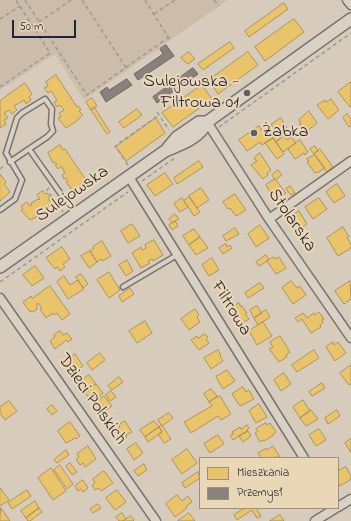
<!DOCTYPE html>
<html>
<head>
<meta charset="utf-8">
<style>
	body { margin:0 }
	#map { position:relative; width:351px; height:521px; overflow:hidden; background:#d7ccbb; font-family:"Indie Flower",sans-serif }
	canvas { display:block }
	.legend { position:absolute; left:199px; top:457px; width:140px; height:52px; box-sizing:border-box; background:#ead7b5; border:1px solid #9a8f84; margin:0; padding:5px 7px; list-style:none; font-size:12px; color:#22223b }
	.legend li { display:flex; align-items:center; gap:8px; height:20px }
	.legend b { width:20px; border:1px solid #9a8f84 }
	.scale { position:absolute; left:12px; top:20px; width:64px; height:18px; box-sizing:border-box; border:2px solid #22223b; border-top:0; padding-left:5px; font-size:12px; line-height:14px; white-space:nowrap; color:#22223b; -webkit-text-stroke:3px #ead7b5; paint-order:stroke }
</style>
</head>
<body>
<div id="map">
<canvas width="351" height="521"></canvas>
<ul class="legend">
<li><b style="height:11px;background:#e9c46a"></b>Mieszkania</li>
<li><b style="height:11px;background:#8a817c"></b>Przemysł</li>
</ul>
<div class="scale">50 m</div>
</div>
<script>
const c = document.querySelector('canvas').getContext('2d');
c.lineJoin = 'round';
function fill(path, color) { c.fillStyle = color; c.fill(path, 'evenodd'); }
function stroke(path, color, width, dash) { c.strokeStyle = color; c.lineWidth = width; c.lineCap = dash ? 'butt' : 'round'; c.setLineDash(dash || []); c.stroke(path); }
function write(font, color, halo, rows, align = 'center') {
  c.font = font + ' "Indie Flower",sans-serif'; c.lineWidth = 4; c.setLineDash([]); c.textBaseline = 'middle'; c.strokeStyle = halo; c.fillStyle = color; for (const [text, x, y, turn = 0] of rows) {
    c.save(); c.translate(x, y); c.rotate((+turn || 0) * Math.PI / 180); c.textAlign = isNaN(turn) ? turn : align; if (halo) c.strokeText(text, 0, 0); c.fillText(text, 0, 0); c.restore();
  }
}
const green = new Path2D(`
	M0,0H228L84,100L55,54L0,90Z`);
const homes = new Path2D(`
	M284,3L288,9L249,37L245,31Z
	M294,19L304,32L265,61L255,47Z
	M230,42L234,48L203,70L198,64Z
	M189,52L195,59L188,64L181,58Z
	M248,52L258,65L218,94L209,80Z
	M56,75L77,107L78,106L81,110L79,111L83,115L78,119V120L66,128L58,118L61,117L59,113L64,110L60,105L57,107L54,102L57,100L51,91L48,93L44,88L48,86L46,82Z
	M351,82V106L350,107L338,92Z
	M25,83L32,94L29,97L31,100L26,104L24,100L14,106L17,110L12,114L9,110L4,113L8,118L4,120L6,124L0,128V101Z
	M202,85L212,99L173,127L162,113Z
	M92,98L97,106L91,110L86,102Z
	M331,99L339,110L328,119L317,105L325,100L326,102Z
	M94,107L110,132L107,134L91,110Z
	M137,109L142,115L124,128L119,122Z
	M309,111L317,123L306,132L299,124L301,123L299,120Z
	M347,114L351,119V126L349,127L343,118Z
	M156,118L165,133L126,161L116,147Z
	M281,118L287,128L279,134L271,125Z
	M259,126L266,136L271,134L273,138L262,145L260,142L247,151L239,140Z
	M275,129L281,138L276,142L270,133Z
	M284,136L287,140L291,137L296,143L283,152L276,142Z
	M273,138L284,154L277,159L265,143Z
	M300,140L308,152L305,155L304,153L295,159L288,149Z
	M60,145L63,150L65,149L86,180L80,184L81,186L73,191L66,182L68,181L66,178L64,179L62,175L65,173L61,166L58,169L55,165L57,164L55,162L53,163L48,153Z
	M315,146L318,151L314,154L310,149Z
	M320,149L333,167L327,172L314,154Z
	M260,153L271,170L267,173L268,175L263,179L251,165L257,161L254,159L255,157Z
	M315,155L325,168L317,173L316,172L315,173L307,162L309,161L307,159Z
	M199,161L203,167L177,184L174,178Z
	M278,170L282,175L275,180L272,175Z
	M165,173L173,184L155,196L147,185Z
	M0,174L6,182L4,184L10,192L0,201Z
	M275,179L286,193L275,201L266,185Z
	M337,184L345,196L334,203L326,192Z
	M290,186L295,193L291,195L286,189Z
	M201,188L209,200L197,208L189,196Z
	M43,191L45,194L47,193L50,198L48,199L52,204L47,207L49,209L45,211L44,210L39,213L40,215L30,220L21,210L23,209L21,206L27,202L30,206L32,205L31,203L38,199L39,200L40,199L37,195Z
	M235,194L246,210L236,216L230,208L228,209L223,202Z
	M189,197L200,212L194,216L184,201Z
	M182,198L188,207L180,212L174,204Z
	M319,198L327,209L313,219L305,207Z
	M299,211L307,224L296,232L288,219Z
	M175,214L179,219L172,223L169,219Z
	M175,221L178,226L172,230L169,225Z
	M132,224L140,236L128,243L121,231Z
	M260,225L269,238L256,247L248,234Z
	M343,227L349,237L347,238L351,244V248L338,256L327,238Z
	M235,228L239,234L226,241L223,236Z
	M194,229L200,237L189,245L183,236Z
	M200,237L208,248L196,255L189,245Z
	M154,240L163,255L153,261L152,259L148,261L150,263L141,268L132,253L141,247L142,250L146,248L145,245Z
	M102,241L111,256L102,261L101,259L97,262L90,251L94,248L93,247Z
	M226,244L227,247L230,245L232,248L223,254L219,248Z
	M62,247L70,259L63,264L65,267L60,271L57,267L55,269L46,258Z
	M90,251L97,262L89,268L81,256Z
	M266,255L269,260L259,266L256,262Z
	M274,257L275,259L279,257L286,268L276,274L267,261Z
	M212,258L219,270L209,276L202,265Z
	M127,260L133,271L126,276L119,265Z
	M35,266L44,278L32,286L23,275Z
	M109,272L120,290L109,298L97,280Z
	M81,274L88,284L83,288L76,277Z
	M64,276L70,285L78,280L84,289L68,299L57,282Z
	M291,281L297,288L300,286L306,295L293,304L282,288Z
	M350,281L351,299L344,304L335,291Z
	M260,283L264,288L248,298L245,293Z
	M50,286L70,314L62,320L57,313L54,315L53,313L46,318L40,309L42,308L38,303L37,304V309L33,312L29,311L23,302L31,296L32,298Z
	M130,288L134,294L122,302L119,296Z
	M239,303L241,307L242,306L247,313L245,314L249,319L239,325L229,309Z
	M257,306L262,313L254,318L250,310Z
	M195,309L199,315L197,317L200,322L189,330L181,319Z
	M266,310L270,317L258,325L254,318Z
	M319,312L324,319L322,320L323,323L320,325L321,327L311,333L302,319L298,322L295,318L303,313L307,318L314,313L315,315Z
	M145,321L152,333L137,343L129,331Z
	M263,322L272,336L257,345L249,331Z
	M60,331L63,335L67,333L72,339L68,342L66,340L55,349L50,341L55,337L54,335Z
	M205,334L208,337L206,339L209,343L199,350L191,340L197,336L198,338Z
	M280,336L290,352L286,355L287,357L279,362L269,349L273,347L270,342Z
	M333,342L334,345L338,342L346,353L335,361L326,347Z
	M218,350L221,355L220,356L223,361L211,369L204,358Z
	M314,350L319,358L297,372L292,365Z
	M100,353L105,360L92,370L87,363Z
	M75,354L83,366L72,374L64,362Z
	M351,365V384L349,385L340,373Z
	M227,370L235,381L223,389L216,377Z
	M284,373L291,384L281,391L274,380Z
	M89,375L96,384L85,393L78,383Z
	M119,377L123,382L112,390L108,386Z
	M322,383L325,388L312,396L309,392Z
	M96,384L103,393L92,401L85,393Z
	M243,387L246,392L249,390L254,399L240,406L232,394Z
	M211,389L217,396L209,402L204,394Z
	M111,391L116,397L110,401L106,395Z
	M104,396L112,406L101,414L93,404Z
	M220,396L231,414L221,420L218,416L191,433L184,422L212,406L209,402Z
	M303,400L310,411L300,418L293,407Z
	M9,401L17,411L5,420L0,413V407Z
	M259,404L267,417L256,423L249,411Z
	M52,405L57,411L52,415L47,409Z
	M311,410L318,419L306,426L300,418Z
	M337,410L340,416L328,424L325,418Z
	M169,413L173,418L162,426L158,420Z
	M125,421L132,432L126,435L127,437L121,441L115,431L120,427L119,425Z
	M154,421L159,427L145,437L140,430Z
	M70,422L80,436L76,439L75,438L66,443L58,431Z
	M266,423L267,425L270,423L276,432L273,434L274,435L264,441L263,440L260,442L255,433L258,431L256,429Z
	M162,425L171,439L164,443L158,434L162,432L159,427Z
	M247,425L249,428L247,430L248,431L233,440L230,436L233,434L232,432L240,427L241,429Z
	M159,427L162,432L148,442L145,437Z
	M319,429L326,440L316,446L309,435Z
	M248,431L251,436L243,442L239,436Z
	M218,435L224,444L210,453L204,444Z
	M351,439V453L345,443Z
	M136,443L143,453L134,460L127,449Z
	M88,446L96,459L85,467L83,463L80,465L76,459L79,457L77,454Z
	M273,446L280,457L261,458L258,453L266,448L267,450Z
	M187,449L197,463L182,474L172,460Z
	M66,450L69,455L57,463L54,460Z
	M70,463L77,472L72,475L66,466Z
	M144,464L147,470L138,476L134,471Z
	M60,465L73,484L67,489L54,470Z
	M346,467L351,476V479L340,486L338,482V471Z
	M51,468L66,491L53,500L38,478Z
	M104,471L113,483L101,491L99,488L95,490L92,485L95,483L93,479Z
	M198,472L200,478L185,488L182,483Z
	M83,480L88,488L83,492L81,489L78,491L75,486Z
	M0,488L9,500L0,506Z
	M27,490L31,496L12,509L8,503Z
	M117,490L126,502L115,510L106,498Z
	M177,495L182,501L188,496L192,502L186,506L187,508L175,517L166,504Z
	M35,501L39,508L26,518L21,511Z
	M98,504L101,508L93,513L90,509Z
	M1,508L10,521H0Z
	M39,508L42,512L30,521H28L26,518Z
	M245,508H256L261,516L257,518L252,510L237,520L234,515Z
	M122,513L126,519L123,521H119L116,517Z
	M189,513L195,521H178Z
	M280,515L284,521H270Z
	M131,516L134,520L133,521H123Z`);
const industry = new Path2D(`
	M166,45L174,56L138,80L134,74L163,54L160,49Z
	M193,68L198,74L157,103L153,97Z
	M127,79L132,85L106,102L100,92L107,87L109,90Z`);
const path = new Path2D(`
	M25,0L87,95L169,37
	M82,0L127,69
	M145,0L170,40
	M214,0L219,6
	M154,14L175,0
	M0,19L20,6
	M39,22L71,0
	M0,87L50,53L16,0
	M157,112L169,130
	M219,127L351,33
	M128,165L115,146L159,115
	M0,169L5,165
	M142,181L175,158
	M49,188L47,190L63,212
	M0,282L128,192`);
const lane = new Path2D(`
	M10,162L29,149L75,214
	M0,210L15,199L22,180L6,153L17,118L22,113L45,99L52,109L51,124L53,131L47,137L29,149
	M123,287L177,255`);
const street = new Path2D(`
	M347,0L351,5
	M207,122L269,219L351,338
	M129,177L304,458
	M269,219L351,161
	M0,298L156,521
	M338,507L351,499
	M315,521L336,508`);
const secondary = new Path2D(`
	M167,149L177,137L199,122H207
	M0,267L165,151C180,145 200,138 207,122L351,19`);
const markers = [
	[247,93,4,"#615e68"],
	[254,133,4,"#615e68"]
];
const poiNames = [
	["Sulejowska -",239,83],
	["Filtrowa 01",239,104],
	["Żabka",262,133,"left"]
];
const streetNames = [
	["Sulejowska",73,195,-35],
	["Stolarska",291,221,56],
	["Filtrowa",230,309,58],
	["Dzieci Polskich",91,400,55]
];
fill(green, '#cbbdaa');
fill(homes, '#e9c46a');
stroke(homes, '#ad935c', 1);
fill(industry, '#8a817c');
stroke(industry, '#6b6468', 1);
stroke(lane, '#787370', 7);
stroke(street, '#787370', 11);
stroke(secondary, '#787370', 14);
stroke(path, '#9d9892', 1.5, [4, 3]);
stroke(lane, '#d9d1c4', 4);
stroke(street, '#d9d1c4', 8);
stroke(secondary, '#d9d1c4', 11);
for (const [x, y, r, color] of markers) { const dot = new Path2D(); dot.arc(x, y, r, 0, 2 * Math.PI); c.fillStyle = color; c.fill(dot); stroke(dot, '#ead7b5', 1.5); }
write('18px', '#22223b', '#ead7b5', poiNames, 'right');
write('18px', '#22223b', '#ead7b5', streetNames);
</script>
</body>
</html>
